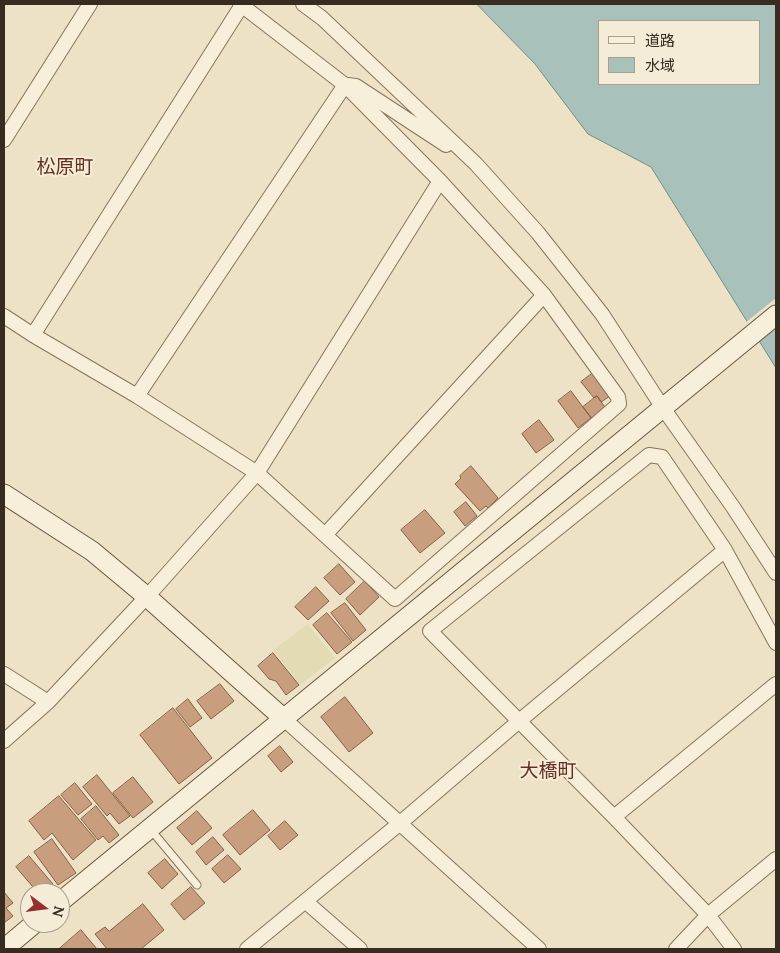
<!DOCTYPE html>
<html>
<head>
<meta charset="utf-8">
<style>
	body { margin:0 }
	#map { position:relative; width:780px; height:953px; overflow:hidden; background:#ede2c6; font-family:Lora,"Noto Sans JP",serif }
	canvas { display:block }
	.frame { position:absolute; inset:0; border:5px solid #382c20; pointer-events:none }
	.legend { position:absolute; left:598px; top:20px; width:162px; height:65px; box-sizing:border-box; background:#f4ecd6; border:1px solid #a99f8d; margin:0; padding:6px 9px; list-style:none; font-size:15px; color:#382c20 }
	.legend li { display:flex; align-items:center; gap:10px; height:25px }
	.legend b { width:25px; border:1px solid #a99f8d }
	.north { position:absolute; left:20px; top:883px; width:50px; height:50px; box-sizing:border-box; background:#f4ecd6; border:1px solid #a99f8d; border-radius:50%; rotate:105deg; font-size:14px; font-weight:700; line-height:20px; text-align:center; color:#382c20 }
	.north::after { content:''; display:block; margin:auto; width:18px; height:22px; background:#942f2f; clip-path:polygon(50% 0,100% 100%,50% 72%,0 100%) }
</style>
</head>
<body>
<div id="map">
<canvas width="780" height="953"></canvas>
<div class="frame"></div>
<ul class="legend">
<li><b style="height:6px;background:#f8efda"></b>道路</li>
<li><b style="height:14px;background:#a8c1ba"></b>水域</li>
</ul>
<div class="north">N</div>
</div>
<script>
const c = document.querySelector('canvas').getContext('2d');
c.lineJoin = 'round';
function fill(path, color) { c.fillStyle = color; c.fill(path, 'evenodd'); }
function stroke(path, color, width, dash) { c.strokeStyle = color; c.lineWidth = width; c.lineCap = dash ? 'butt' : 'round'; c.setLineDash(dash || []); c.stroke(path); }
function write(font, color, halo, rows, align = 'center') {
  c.font = font + ' Lora,"Noto Sans JP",serif'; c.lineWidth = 4; c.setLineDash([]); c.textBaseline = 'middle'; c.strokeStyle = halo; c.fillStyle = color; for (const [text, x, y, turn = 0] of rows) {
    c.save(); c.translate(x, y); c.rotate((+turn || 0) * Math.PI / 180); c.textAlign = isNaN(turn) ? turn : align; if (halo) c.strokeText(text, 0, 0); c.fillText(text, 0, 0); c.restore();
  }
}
const farmland = new Path2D(`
	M308,624L335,658L300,685L273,650Z`);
const water = new Path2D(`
	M477,4H776V368L651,167L588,134L535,64ZM599,21H759V84H599Z`);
const pier = new Path2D(`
	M776,298V327L757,343L745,323Z`);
const building = new Path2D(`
	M593,373L610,396L601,402L597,396L594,398L581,382Z
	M571,391L591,418L578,428L558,401Z
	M597,396L607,410L594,421L583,407Z
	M539,420L554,440L536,453L522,434Z
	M471,466L498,498L488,508L486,506L480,511L455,484L461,478L460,476Z
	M466,502L477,516L465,526L454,512Z
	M425,510L445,533L420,553L401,530Z
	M339,564L355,582L340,595L324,578Z
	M365,581L379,597L360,615L346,599Z
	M316,587L329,601L308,620L295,607Z
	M345,603L366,630L353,641L331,613Z
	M327,613L352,642L337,654L313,625Z
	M273,653L299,685L286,695L276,681L269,679L258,666Z
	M220,684L234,701L211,719L197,701Z
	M345,697L373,733L349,752L321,717Z
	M188,699L202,718L190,727L176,709Z
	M173,708L212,758L179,784L140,735Z
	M280,746L293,762L281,772L268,756Z
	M97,775L130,816L119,824L110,813L107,816L83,787Z
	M133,777L153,802L133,818L113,793Z
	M75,783L92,804L78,815L61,795Z
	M59,796L96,840L73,860L52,833L44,840L29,821Z
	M96,806L119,835L109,843L103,836L98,840L81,819Z
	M253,810L270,830L240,855L223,835Z
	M197,811L212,828L192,845L177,828Z
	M285,821L298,835L280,850L268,836Z
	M213,837L224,850L206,865L196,852Z
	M52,839L76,873L58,885L34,852Z
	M228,855L241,869L224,883L212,869Z
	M29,856L53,884L42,893H38L16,867Z
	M165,859L178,874L162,889L148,873Z
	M191,887L205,903L184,920L171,904Z
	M4,892L13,903L6,908L13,916L4,923Z
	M143,904L164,930L141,949H107L95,934L105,927L109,931Z
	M81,930L97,949H59Z`);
const lane = new Path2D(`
	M151,830L197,885`);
const street = new Path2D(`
	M303,4L322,18L476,164L538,233L602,314L663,408L733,507L776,573
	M348,85L356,86L446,145
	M4,140L90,4
	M4,316L33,335L137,396L257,473L395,599L619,404L618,397L544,295L440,181L345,85L240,4
	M33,335L242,5
	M137,396L345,85
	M325,535L544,295
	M4,674L48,702
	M283,718L539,949
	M4,741L48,702L153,590L257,473L440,181
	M614,817L776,684
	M305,901L360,949
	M247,949L399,824L518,722L725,550
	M676,949L708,915L776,859
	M734,949L708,915L614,817L430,631L649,455L662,457L725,550L776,643`);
const secondary = new Path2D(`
	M4,494L92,551L146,596L283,718
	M60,902L776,315
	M4,949L35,923`);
const quarterNames = [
	["松原町",65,168],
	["大橋町",548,772]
];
fill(farmland, '#e2dbb4');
fill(water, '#a8c1ba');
stroke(water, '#6e8f87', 1);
fill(pier, '#ede2c6');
fill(building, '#c99e7e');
stroke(building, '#865f43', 1);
stroke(lane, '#88745d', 9);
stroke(street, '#88745d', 16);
stroke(secondary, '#695540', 21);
stroke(lane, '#f8efda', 7);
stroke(street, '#f8efda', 14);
stroke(secondary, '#f8efda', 19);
write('19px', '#633021', '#f4ecd6', quarterNames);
</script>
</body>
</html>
